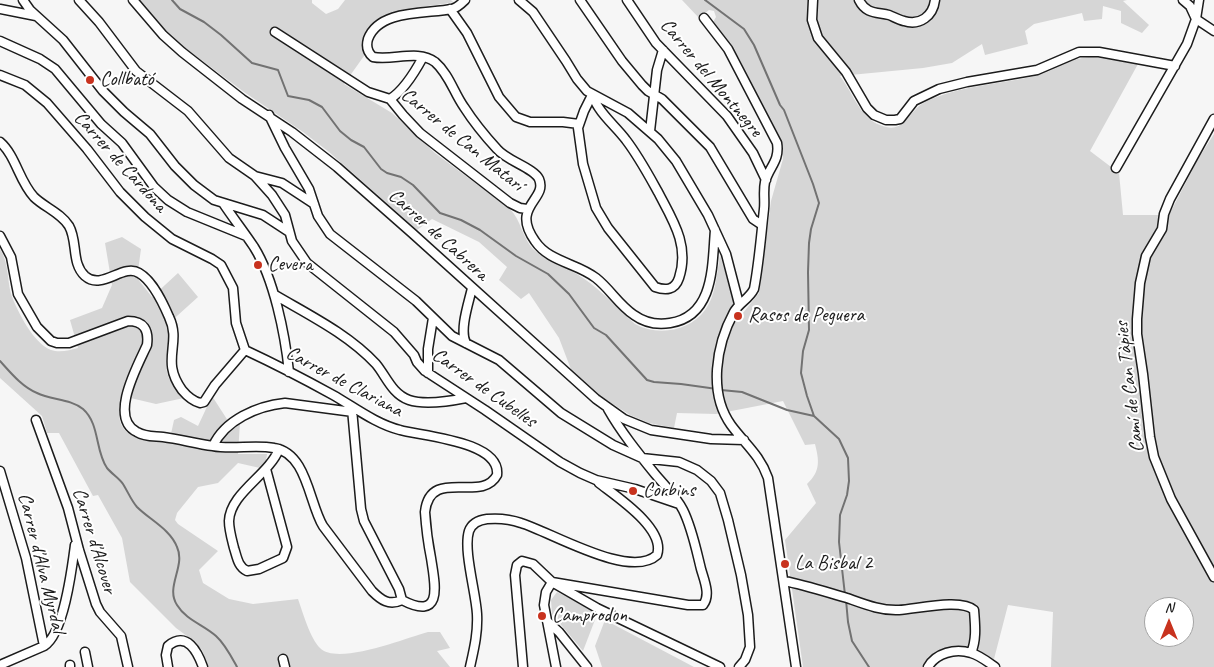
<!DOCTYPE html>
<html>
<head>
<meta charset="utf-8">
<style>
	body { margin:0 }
	#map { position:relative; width:1214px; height:667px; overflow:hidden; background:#f6f6f6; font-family:Caveat,sans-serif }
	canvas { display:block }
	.north { position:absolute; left:1144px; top:597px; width:50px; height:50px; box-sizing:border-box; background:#fff; border:1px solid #a4a4a4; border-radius:50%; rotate:0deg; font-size:14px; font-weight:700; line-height:20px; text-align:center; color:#1c1c1c }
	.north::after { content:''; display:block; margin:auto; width:18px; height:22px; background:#c8321e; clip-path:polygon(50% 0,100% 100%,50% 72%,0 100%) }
</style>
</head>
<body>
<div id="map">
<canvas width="1214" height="667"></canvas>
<div class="north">N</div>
</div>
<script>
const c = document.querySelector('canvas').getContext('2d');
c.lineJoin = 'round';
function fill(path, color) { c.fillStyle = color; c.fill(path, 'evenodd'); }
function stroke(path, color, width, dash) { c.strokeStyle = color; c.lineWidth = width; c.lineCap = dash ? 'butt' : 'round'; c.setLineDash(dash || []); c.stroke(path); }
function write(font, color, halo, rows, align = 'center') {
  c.font = font + ' Caveat,sans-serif'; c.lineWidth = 4; c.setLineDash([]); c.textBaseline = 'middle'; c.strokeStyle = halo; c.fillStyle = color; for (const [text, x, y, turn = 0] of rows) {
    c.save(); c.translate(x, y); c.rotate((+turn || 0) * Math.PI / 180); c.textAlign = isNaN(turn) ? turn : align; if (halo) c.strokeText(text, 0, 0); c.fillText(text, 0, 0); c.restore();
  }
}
const green = new Path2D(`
	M139,0H312V3L326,14L338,9L345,0H451L453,2C442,5 432,5 422,7C409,9 381,19 371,28C362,35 361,46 364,56L344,84L392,113L435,153L510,209C521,220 522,237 533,249C547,263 567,266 583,278C602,291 618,309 635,324C657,336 689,332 705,310C716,296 717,272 720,255L739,318L759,293L771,201L783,159L782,146L739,58L713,22L716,17L714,11L709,10L699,18L682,0H1127L1123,1L1149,25L1142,33L1121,23V11L1103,6L1102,19L1084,21L1082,13L1034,24L1025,31L1028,44L985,55L982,44L952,63L923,68L840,76C852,91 860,118 880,125C899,133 903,122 915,110C920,104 927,101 934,98C966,85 1001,84 1035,76C1053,72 1070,58 1089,57C1105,56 1122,62 1138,64L1090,151L1119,173L1123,215H1169L1198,159L1214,134V667H1051L1053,612L1008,605L994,659C986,656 970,646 962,646C945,646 930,653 922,667H803L785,540L816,503L807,484C821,471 819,460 815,444L805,445L783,401L716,414L677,413L674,428L649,423L630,415L597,394L572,372L559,338L529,293L521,299L499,280L507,267L479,242L432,219L417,230L329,152L303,132L244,92L172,38ZM1154,607H1184V637H1154Z
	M122,237L141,249L137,278L152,297L178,273L198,297L167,325C172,342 163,356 167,372C169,382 177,390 184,398L156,404L122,396C110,437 138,440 169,443L174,420L181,417L198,426L212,396L232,427L240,422L238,454H267L266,461L260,468L238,463L218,483L198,487L177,513L175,520L178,524L218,551L199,570L203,583L229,599L253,604L298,599C303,613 310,638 320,648C337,666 406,638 428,632H440L450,648L437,651L450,667H209L202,650L191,639L176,628L130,582L122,538L98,495L93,496L59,433H47L42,416L0,378V249C9,263 7,279 11,294C17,311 34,344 51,350C60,353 70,350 78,348L70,320L102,308L112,285L105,243Z
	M557,592L598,612L583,651L552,614L551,600Z
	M605,620L694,667H602L595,646Z`);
const stream = new Path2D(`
	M172,0L180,9L204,22L221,35L252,63L278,70L288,96L309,100L322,107L340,131L351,140L364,147L381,169L387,173L401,177L413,185L440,213L461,220L480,230L516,256L548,274L569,294L594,328L606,335L647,380L654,382L681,384L717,389
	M705,0L744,29L754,45L780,105L784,110L813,184L819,203L811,229L809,243L808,272L809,330L803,351L801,373L807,396L814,416L839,439L848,458L849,481L847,495L840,515L839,542L845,595
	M0,361C10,372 22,387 37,393C51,400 71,399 83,409C100,424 95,451 107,468C112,474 119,478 123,484C128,492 131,500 137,507C150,520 170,529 177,547C186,566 165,587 177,605C186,620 204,625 216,636C225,644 231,656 237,667
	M721,390L742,392L787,410L814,416
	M846,600L848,622L852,641L869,667`);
const minor = new Path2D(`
	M23,0L30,10L63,40L103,91L124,112L150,134L175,166L194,185L214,200L263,215L289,232
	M79,0L99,22L136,71L188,111L229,158L255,176L282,183L314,204
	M133,0L163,35L182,52L242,99L292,132L337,167L412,233L596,399L624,419L651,430L711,439L744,440
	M465,0C461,4 457,8 452,9C427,14 379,9 368,39C366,46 367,52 373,57C393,61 418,49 435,62C449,74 454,93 464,107C473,121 485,136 497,149C507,161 534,168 539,179C548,200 510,206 535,241C549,262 577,263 596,278C610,289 619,305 634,315C645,323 657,325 670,323C715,316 712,264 715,230
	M519,0L533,12L566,61L577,79L587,91L628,113L658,139L676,161L708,215L726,254L739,304
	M580,0L622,61L642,85L648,91L662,99L710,147L750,214L753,219L762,225
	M627,0L656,43L727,116L753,153L766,180
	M813,0L812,20L818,38L846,72L867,108L874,115L886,120H895L900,119L914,101L939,89L967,82L1037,70L1079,52H1099L1175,66
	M859,0C866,14 876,12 889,15C894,17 899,20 904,21C920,26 933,16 935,0
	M1183,0L1190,6L1196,19L1214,31
	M0,9L36,16
	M450,9L467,33L499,97L516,117L530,122H563L579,124
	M704,18L728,49L777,143C780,161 769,167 765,182C763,191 765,200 764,209C761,236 759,263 754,289C749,299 739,303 734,312C716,345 708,393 731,425C745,444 760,455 768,478L796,667
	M275,32L368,92L390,99L403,115L420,133L510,203L520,208L527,209
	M0,41L40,59L55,69L101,124L122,143L154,187L168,200L187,212L246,236
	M0,75L25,85L47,103L87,149L120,192L145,217L172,239L212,259L221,265L233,288L236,323L245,350
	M592,95C594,99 596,104 599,108C606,119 618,129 626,140C639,157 648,174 658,192C672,219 690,245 679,278C675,290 666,291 655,287L608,228L596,208L583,164L578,128L584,111Z
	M390,99C403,91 416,70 423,57
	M269,115L285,148L309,189L318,216L330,234L416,301L452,336L499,360L561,413L613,445L642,458L679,462L697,470L711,481L720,493L728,520L741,575L748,615L750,647L745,660L739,667
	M1214,119L1170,199L1164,214L1162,229L1146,256L1140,283L1137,319V334L1143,374L1150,437L1154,457L1171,499L1214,577
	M650,131L657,70L663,50
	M0,142C16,156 19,181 34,197C44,207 61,213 69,226C78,242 71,263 85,276C102,291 123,263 139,273C153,281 163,303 169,317C182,344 160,360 182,390C187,396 193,401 200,403L204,402L215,385L245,350
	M1116,168L1187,44L1196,19L1199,0
	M255,176L272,195L285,215L292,241L307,263L394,332L414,355L417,362L425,371L485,410L560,462L580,473L596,480L635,489L679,504
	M223,203C233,218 244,232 254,247C274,279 285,334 289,372
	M0,236L11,257L18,294L37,327L51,341L57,343H69L128,321C144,321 149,330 147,345C138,365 108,418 137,432C145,437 155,436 163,437C180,439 196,444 213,446
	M275,295C309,315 348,334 376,364C386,376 392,394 409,400C424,405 451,401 466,398
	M466,343C459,330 469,302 472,288
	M245,350C275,364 304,379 333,395C354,407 376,424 400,430C421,436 501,441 497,475C482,504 430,466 425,512C426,527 428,543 431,558C435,584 444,622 402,600
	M428,373V349L433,318
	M352,409L361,509L364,521L399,589L402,600
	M353,412L285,403C257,406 225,420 213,446C233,450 254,444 274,448C307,453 309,503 323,526L372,591C381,600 389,606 402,600
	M36,420L68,508L79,550L96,604L100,612L121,636L128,667
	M266,469L287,547L283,558L259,569L247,571C238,567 237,557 234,548C232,540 229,530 229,521C230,493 269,475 279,449
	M0,471L26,558L44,646L0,665
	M784,581C805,585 826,592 847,598C864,604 881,611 899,610C917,609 961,598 974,610C975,624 977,639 971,653
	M552,582L688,605H703C711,595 704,580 701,569C696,549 692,528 683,510C676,496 665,486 655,474C638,453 621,432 608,409
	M552,582L546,592L544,605L556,667
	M547,621L559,632L587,667
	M44,646C64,634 72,568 75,545
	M85,652L88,667
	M283,659L285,667
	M70,667V665
	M168,667L166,655L168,646C187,630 198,653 203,667
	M470,667C474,649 478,633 477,614C476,593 463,550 469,531C472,523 479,520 487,519C499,518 510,519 521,523C551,532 630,580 657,555C666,529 617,497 599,483
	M523,667L515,575L517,565L522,561L533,564L552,582L597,608L720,667
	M928,667C936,653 955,648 971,653C979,655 988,662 995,667`);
const markers = [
	[90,80,5,"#c8321e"],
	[258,265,5,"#c8321e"],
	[738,316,5,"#c8321e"],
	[633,491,5,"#c8321e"],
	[785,564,5,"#c8321e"],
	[542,616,5,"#c8321e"]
];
const streetNames = [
	["Carrer del Montnegre",711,78,50],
	["Carrer de Can Matarí",462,140,39],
	["Carrer de Cardona",120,162,48],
	["Carrer de Cabrera",438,235,42],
	["Carrer de Clariana",344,382,28],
	["Camí de Can Tàpies",1130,387,-97],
	["Carrer de Cubelles",484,388,35],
	["Carrer d'Alcover",94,541,73],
	["Carrer d'Alva Myrdal",41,563,76]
];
const poiNames = [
	["Collbató",100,80],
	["Cevera",268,265],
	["Rasos de Peguera",748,316],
	["Corbins",643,491],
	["La Bisbal 2",795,564],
	["Camprodon",552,616]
];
fill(green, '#d6d6d6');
stroke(stream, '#727272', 2);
stroke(minor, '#1c1c1c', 11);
stroke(minor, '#fff', 8);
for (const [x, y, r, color] of markers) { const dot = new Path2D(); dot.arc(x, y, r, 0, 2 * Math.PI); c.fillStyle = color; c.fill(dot); stroke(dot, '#fff', 2); }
write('20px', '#1c1c1c', '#fff', streetNames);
write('20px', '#1c1c1c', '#fff', poiNames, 'left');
</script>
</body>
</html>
